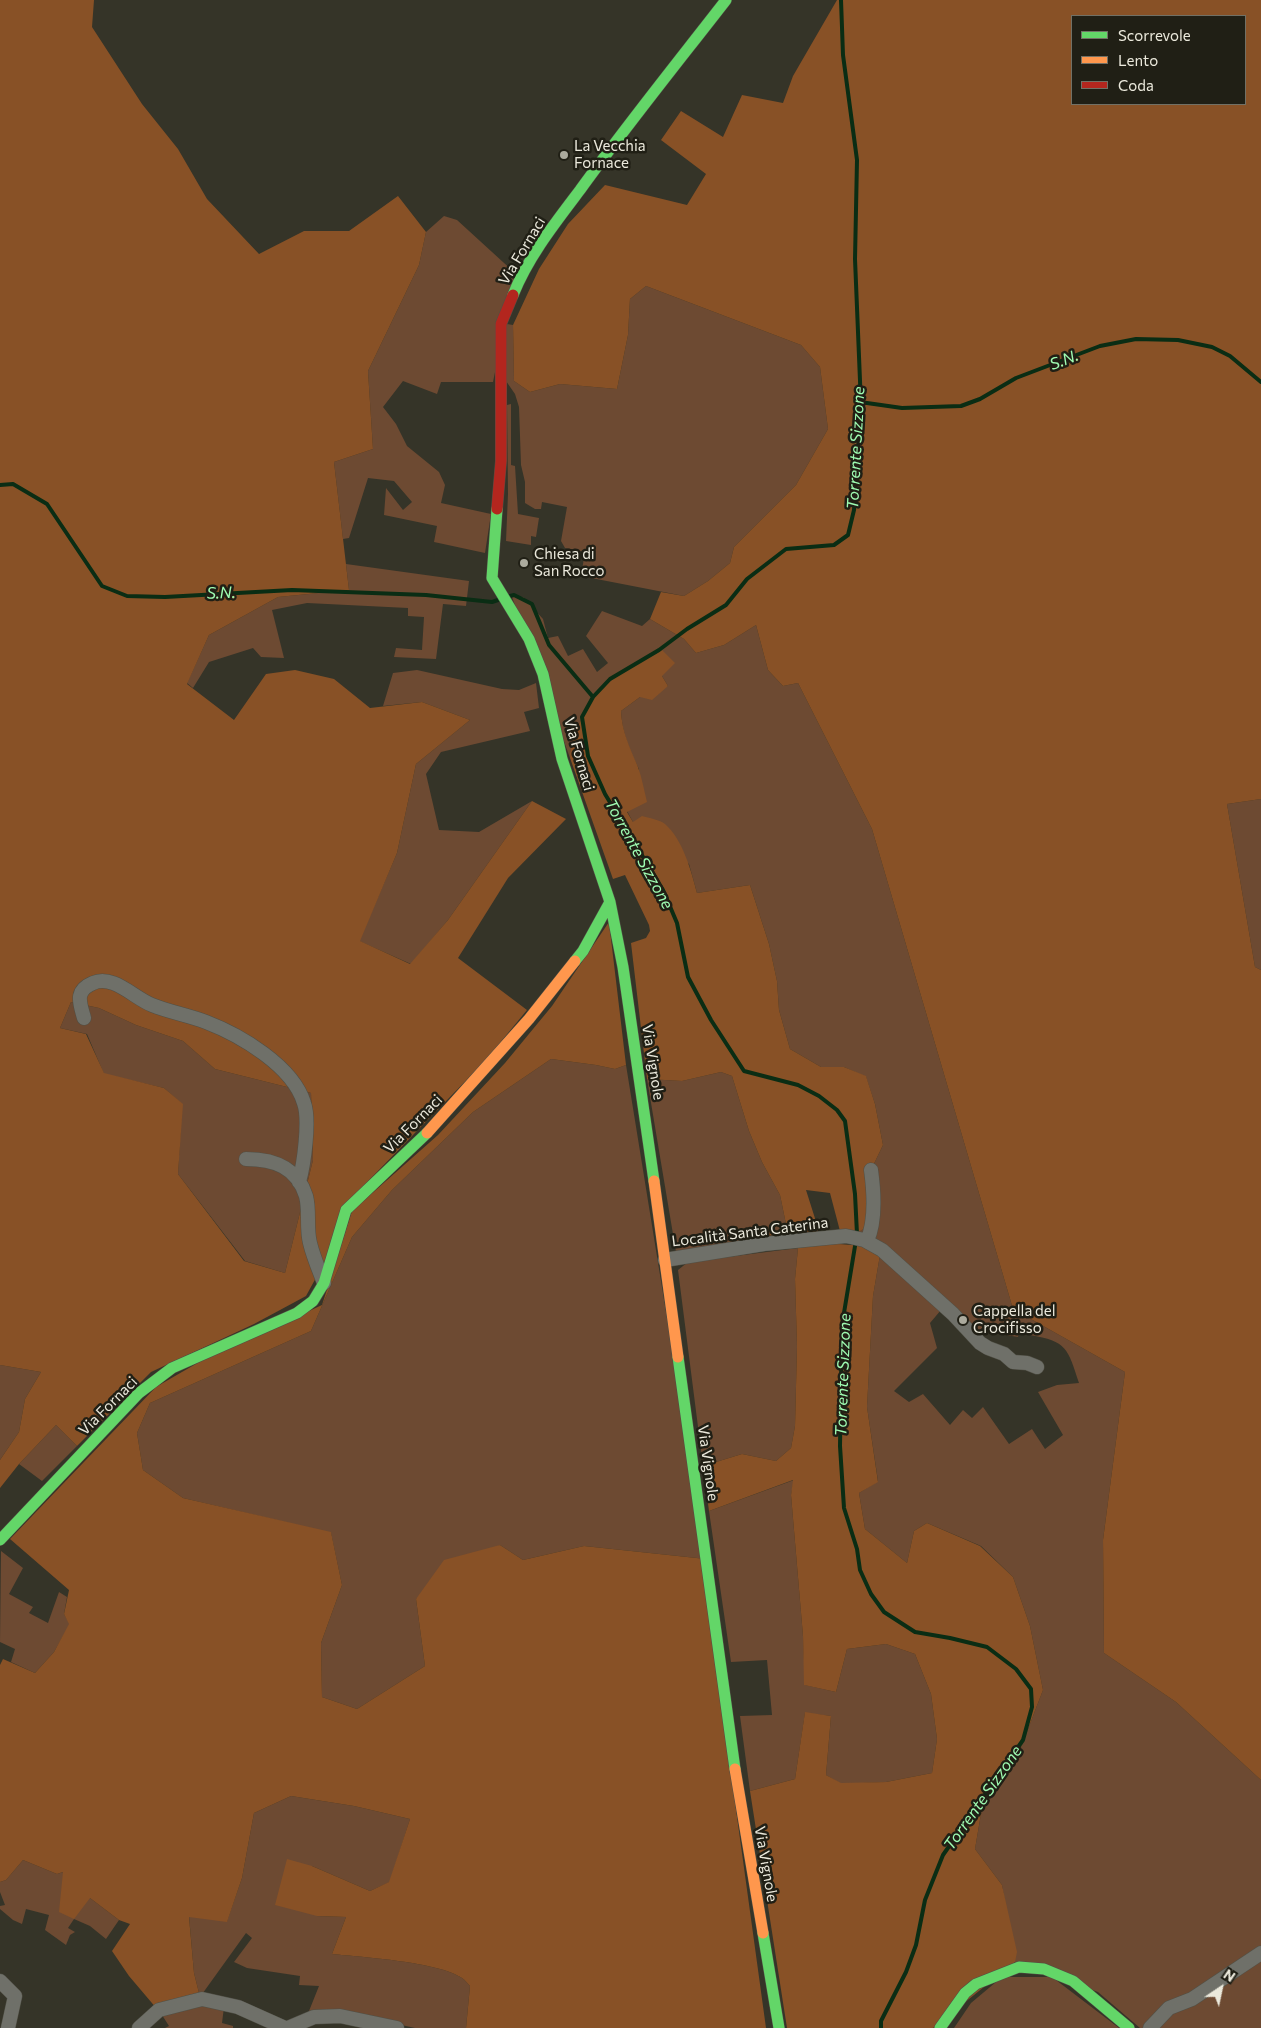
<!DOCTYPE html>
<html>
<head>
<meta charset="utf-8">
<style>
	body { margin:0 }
	#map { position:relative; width:1261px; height:2028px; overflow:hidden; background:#353428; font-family:Commissioner,sans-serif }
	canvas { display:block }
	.legend { position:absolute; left:1071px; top:15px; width:175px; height:90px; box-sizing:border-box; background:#201f15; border:1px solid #717065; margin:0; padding:6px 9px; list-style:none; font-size:15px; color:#ebe9dc }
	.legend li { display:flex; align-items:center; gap:10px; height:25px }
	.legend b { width:25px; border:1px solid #717065 }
	.north { position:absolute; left:1196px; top:1963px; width:50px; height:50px; -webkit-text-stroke:4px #201f15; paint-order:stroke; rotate:34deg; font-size:14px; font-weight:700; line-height:20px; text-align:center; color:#ebe9dc }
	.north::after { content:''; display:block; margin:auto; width:18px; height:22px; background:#ebe9dc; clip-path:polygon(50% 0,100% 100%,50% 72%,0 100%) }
</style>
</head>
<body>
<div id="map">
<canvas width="1261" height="2028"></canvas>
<ul class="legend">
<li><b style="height:6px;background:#63d668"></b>Scorrevole</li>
<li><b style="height:6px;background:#ff974d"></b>Lento</li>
<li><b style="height:6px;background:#b3261e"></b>Coda</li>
</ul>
<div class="north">N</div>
</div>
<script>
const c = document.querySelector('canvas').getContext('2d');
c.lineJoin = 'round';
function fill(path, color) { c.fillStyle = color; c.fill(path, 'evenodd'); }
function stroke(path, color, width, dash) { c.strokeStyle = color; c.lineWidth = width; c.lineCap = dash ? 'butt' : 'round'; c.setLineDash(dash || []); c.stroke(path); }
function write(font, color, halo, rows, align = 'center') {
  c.font = font + ' Commissioner,sans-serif'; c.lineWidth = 5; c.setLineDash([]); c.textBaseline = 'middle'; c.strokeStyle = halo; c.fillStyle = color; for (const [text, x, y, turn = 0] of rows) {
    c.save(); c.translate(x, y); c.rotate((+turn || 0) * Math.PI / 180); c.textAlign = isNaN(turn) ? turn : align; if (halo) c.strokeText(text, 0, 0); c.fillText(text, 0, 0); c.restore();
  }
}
const green = new Path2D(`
	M444,216L457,220L515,273L493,382H441L437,394L403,381L383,407L396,424L407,446L439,472L445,485L441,503L491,514L485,553L434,542L437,526L384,515L386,488L403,510L412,502L394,481L368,478L349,538L343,539L334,462L373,449L368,371L419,265L426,232Z
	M646,286L801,345L820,367L828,429L796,485L734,547L730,563L708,581L684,596L581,576L585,552L565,548L561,541L567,507L542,502L541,509H535L525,503V482L521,465L519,407L515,394L506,381L507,324L513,325L514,381L530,392L560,384L617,389L628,335L630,299Z
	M511,404V465L515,466L518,514L539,518L536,537L531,536V545L506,541L508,494L507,405Z
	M346,564L469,581L466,606L443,604L436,659L394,657L396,648L422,650L424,617L408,616V608L307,603L272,610L284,658L261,657L253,648L209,662L193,688L187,683L209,635L278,597L349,590Z
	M512,597H523L543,619L548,638L558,636L568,656L583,649L597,672L608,663L586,636L602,611L642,626L650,619L684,639L696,653L724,645L756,625L768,670L783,686L798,683L872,829L1013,1309L1125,1372L1103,1540L1104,1653L1176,1702L1261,1780V2028H1140L1098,1992L1015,1962L1002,1885L975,1849L983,1802L1020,1750L1043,1690L1030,1626L1013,1577L981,1546L927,1523L914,1531L907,1563L865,1529L859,1493L878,1481L867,1407L873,1296L880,1255L941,1310L930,1323L937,1348L894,1391L909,1402L923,1394L950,1425L963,1410L972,1418L983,1407L1009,1444L1032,1429L1045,1449L1063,1435L1038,1392L1057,1385L1079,1383C1068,1349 1067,1341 1030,1335L1031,1329L1020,1328L1018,1337L1000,1334L983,1327L974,1335L878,1243L859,1232L868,1225L871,1170L883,1145L875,1104L866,1077L844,1067H821L790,1049L779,1010L777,981L769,944L750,885L697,893L689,864L633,822L627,811L639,769C629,750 622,732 621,711L640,697L668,686L662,676V650L601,690L578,726L570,758Z
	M417,670L502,689L519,690L536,683L539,708L524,712L530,731L441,752L426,774L439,830L479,832L532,801L448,920L411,964L359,941L397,853L416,764L470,720L422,702L383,706L393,673Z
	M1261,799V970L1255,967L1227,804Z
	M71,1002L99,1008L136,1025L183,1041L215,1069L311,1093L313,1160L285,1273L245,1261L178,1174L182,1104L164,1088L104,1074L87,1034L60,1028Z
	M551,1059L596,1065L615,1069L626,1065L706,1559L584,1546L523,1560L500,1545L416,1599L425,1666L357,1709L322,1697L321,1643L342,1585L331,1533L183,1498L143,1470L137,1433L150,1403L311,1331L352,1237L392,1190L473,1112Z
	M721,1072L732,1076L749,1131L762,1162L780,1195L786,1224C763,1247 707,1248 676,1252L647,1079L682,1081Z
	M798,1248L795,1279L797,1346L795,1426L791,1448L776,1461L742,1454L703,1466L678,1270L688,1262Z
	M0,1365L41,1372L25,1399L19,1432L0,1460Z
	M56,1425L77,1446L42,1481L19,1464Z
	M794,1480L791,1495L803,1636L805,1685L836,1692L847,1649L886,1644L915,1654L931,1694L937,1739L932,1773L886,1782L841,1784L826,1775L831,1716L805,1713L795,1779L750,1791L740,1716L772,1715L767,1660L731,1662L709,1511Z
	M1,1551L23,1568L9,1594L33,1607L29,1613L48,1623L59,1592L67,1597L64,1614L70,1624L54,1652L35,1673L11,1662L15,1649L0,1642Z
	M291,1796L354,1806L410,1819L390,1882L370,1891L312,1866L317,1916L346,1917L332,1954C362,1957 439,1962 462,1978C465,1980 468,1984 470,1986L466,2028H415L342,2012L307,2016L319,1986L299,1985L300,1976L247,1968L234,1962L252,1938L246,1933L200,1997L194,1973L189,1916L227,1921L242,1878L254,1813Z
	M23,1860L57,1874L63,1872L90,1898L119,1920L106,1939L90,1926L74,1919L68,1928L75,1932L70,1935L66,1945L45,1930L49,1915L26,1909L22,1924L13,1920L0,1909V1906L5,1905L0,1892V1882L6,1880Z
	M1002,1977H1052L1119,2028H954L971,2003Z
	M202,2002L224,2007L222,2023L233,2026V2028H165L169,2026L162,2015Z`);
const forest = new Path2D(`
	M0,0H94L92,27L142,104L178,149L207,199L259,254L304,231H349L398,196L426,232L419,265L368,371L373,449L334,462L349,590L278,597L209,635L187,684L234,720L266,674L295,670L334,679L370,708L422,702L470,720L416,764L397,853L360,941L410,964L448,920L532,801L566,819L508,878L458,958L527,1010L485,1061L341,1209L329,1254L306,1296L254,1324L151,1372L77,1446L56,1425L19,1464L0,1488V1460L19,1432L25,1399L41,1372L0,1365ZM71,1002L99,1008L136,1025L183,1041L215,1069L311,1093L313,1160L285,1273L244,1261L178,1174L183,1104L164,1088L104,1073L86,1034L60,1028Z
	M837,0H1261V799L1227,804L1255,967L1261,970V1780L1176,1702L1104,1653L1103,1540L1125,1372L1013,1309L872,829L798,683L783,686L768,670L756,625L724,645L696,653L684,639L650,619L661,592L684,596L708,581L730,563L734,547L796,485L828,429L820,367L801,345L646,286L630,299L628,335L617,389L560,384L530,392L514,381L513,325L539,269L568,224L605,185L687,205L706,174L661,140L681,111L723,137L742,95L783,103L793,76ZM1072,16H1245V104H1072Z
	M662,650L675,663L662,676L668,686L652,700L640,697L621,711C622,732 630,748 638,767C642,778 644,790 647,802L627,812L633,822L642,816C649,818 660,820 665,824C683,840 691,870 697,893L750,885L769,944L777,981L779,1010L790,1049L821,1067H844L866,1076L875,1104L883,1145L871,1170L869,1225L859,1232L840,1231L830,1193L806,1190L819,1231L764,1236L779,1230L786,1224L780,1195L762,1162L749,1131L732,1076L721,1072L682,1081L647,1079L631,943L646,938L650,931L649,925L625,875L613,879L570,758C571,735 585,709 600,691C612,677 645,660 662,650Z
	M609,922L626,1065L615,1069L596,1065L551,1059L473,1112L392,1190L352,1237L311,1331L150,1403L137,1433L143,1470L183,1498L331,1532L342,1585L321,1643L322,1697L357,1709L425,1666L416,1599L444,1560L500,1545L523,1560L584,1546L706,1559L734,1795L766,2028H466L470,1986C468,1984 465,1980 462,1978C439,1962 362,1957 332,1954L346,1917L317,1916L275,1905L287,1859L312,1866L370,1891L389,1882L410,1819L354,1806L291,1796L254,1813L242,1878L227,1922L189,1917L194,1973L200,1997L157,2009L129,1976L112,1951L130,1924L119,1920L90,1898L74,1919L59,1912L63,1872L57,1874L23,1860L6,1880L0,1882V1665L3,1659L35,1673L54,1652L69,1624L64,1614L69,1590L10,1539L156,1387L201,1361L322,1305L352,1211L438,1135L505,1063L552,1006Z
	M826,1243L864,1246L880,1255L873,1296L867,1407L878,1482L859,1493L865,1529L907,1563L914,1531L927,1523L980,1546L1013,1577L1030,1626L1043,1690L1020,1750L983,1802L975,1849L1002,1885L1017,1952L1015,1962L933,2028H787L750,1791L795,1779L805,1712L831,1716L826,1775L841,1783L886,1782L932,1773L937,1739L931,1694L915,1654L886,1644L847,1649L836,1692L804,1685L803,1636L791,1495L793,1480L709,1511L703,1466L742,1454L776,1461L791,1448L795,1426L797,1346L795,1279L798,1248Z`);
const stream = new Path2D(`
	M841,0L843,55L857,160L855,259L861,405L854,510L848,535L834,545L786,549L747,579L726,605L687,629L659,650L610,679L593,697L582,717L588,756L605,794L663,890L677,923L688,977L711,1020L744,1071L798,1085L819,1096L837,1110L845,1121L855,1194L857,1234L842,1325L840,1446L844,1508L857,1549L860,1570L871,1594L884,1612L915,1632L950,1638L987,1647L1016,1669L1031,1689L1032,1707L1023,1740L943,1855L925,1900L916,1945L906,1972L881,2021V2028
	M860,402L902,408L961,406L980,399L1016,378L1100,346L1136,339L1178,340L1212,347L1230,356L1261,382
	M0,485L13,484L47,504L102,586L127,596L165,597L292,590L426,595L492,602L498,600
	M510,596L514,595L532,604L549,645L593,697`);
const street = new Path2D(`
	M84,1018C80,1003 74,991 93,983C113,974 134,998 152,1005C169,1012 188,1015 206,1022C240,1035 293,1066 304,1103C310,1120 304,1164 299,1182
	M246,1159C274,1159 297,1167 306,1196C310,1211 306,1228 310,1243C313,1256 319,1270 324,1283
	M867,1241C876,1221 874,1192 871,1170
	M665,1260L764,1244L846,1236L864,1240L882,1250L953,1314L980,1343L988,1348L1004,1354L1013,1362L1027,1363L1037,1367
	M0,1981L15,1996L8,2028
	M139,2028L159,2010L202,1999L238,2007L285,2028
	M288,2028L314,2017L340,2016L397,2028
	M1150,2028L1169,2008L1192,1999L1261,1953`);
const fast = new Path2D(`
	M513,295C528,257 555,223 580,190C627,125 677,63 726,0
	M497,509L492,578L529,639L543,674L562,759L610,902L623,967L654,1181
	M575,961L583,951L610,902
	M678,1357L735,1769
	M0,1540L139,1393L172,1368L297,1313L313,1301L324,1283L346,1210L427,1133
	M763,1933L779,2028
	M940,2028L965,1993L976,1984L1019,1967L1044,1969L1073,1981L1129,2028`);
const slow = new Path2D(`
	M427,1133L529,1019L575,961
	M654,1181L678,1357
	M735,1769L763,1933`);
const jam = new Path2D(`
	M497,509L501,461V324L513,295`);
const markers = [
	[564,155,5,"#abaa9d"],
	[524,563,5,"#abaa9d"],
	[963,1320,5,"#abaa9d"]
];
const poiNames = [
	["La Vecchia",574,146],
	["Fornace",574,163],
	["Chiesa di",534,554],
	["San Rocco",534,571],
	["Cappella del",973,1311],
	["Crocifisso",973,1328]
];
const streetNames = [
	["Via Fornaci",522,251,-59],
	["Via Fornaci",579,754,74],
	["Via Vignole",653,1062,81],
	["Via Fornaci",413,1124,-45],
	["Località Santa Caterina",750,1232,-7],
	["Via Fornaci",108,1406,-45],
	["Via Vignole",708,1463,82],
	["Via Vignole",766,1864,80]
];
const waterNames = [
	["S.N.",1064,360,-21],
	["Torrente Sizzone",856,448,-87],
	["S.N.",221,593,-2],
	["Torrente Sizzone",639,854,61],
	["Torrente Sizzone",843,1375,-88],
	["Torrente Sizzone",983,1798,-55]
];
fill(green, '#6d4a32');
fill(forest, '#885126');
stroke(stream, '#0a2d14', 4);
stroke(street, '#515046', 15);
stroke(fast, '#515046', 12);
stroke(slow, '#515046', 12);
stroke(jam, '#515046', 12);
stroke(street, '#6f7069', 14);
stroke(fast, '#63d668', 11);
stroke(slow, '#ff974d', 11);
stroke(jam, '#b3261e', 11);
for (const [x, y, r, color] of markers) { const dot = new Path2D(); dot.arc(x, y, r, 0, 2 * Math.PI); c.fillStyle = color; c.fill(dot); stroke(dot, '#201f15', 2); }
write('15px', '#ebe9dc', '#201f15', poiNames, 'left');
write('15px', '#ebe9dc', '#201f15', streetNames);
write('italic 16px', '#9ffcb2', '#201f15', waterNames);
</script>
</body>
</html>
